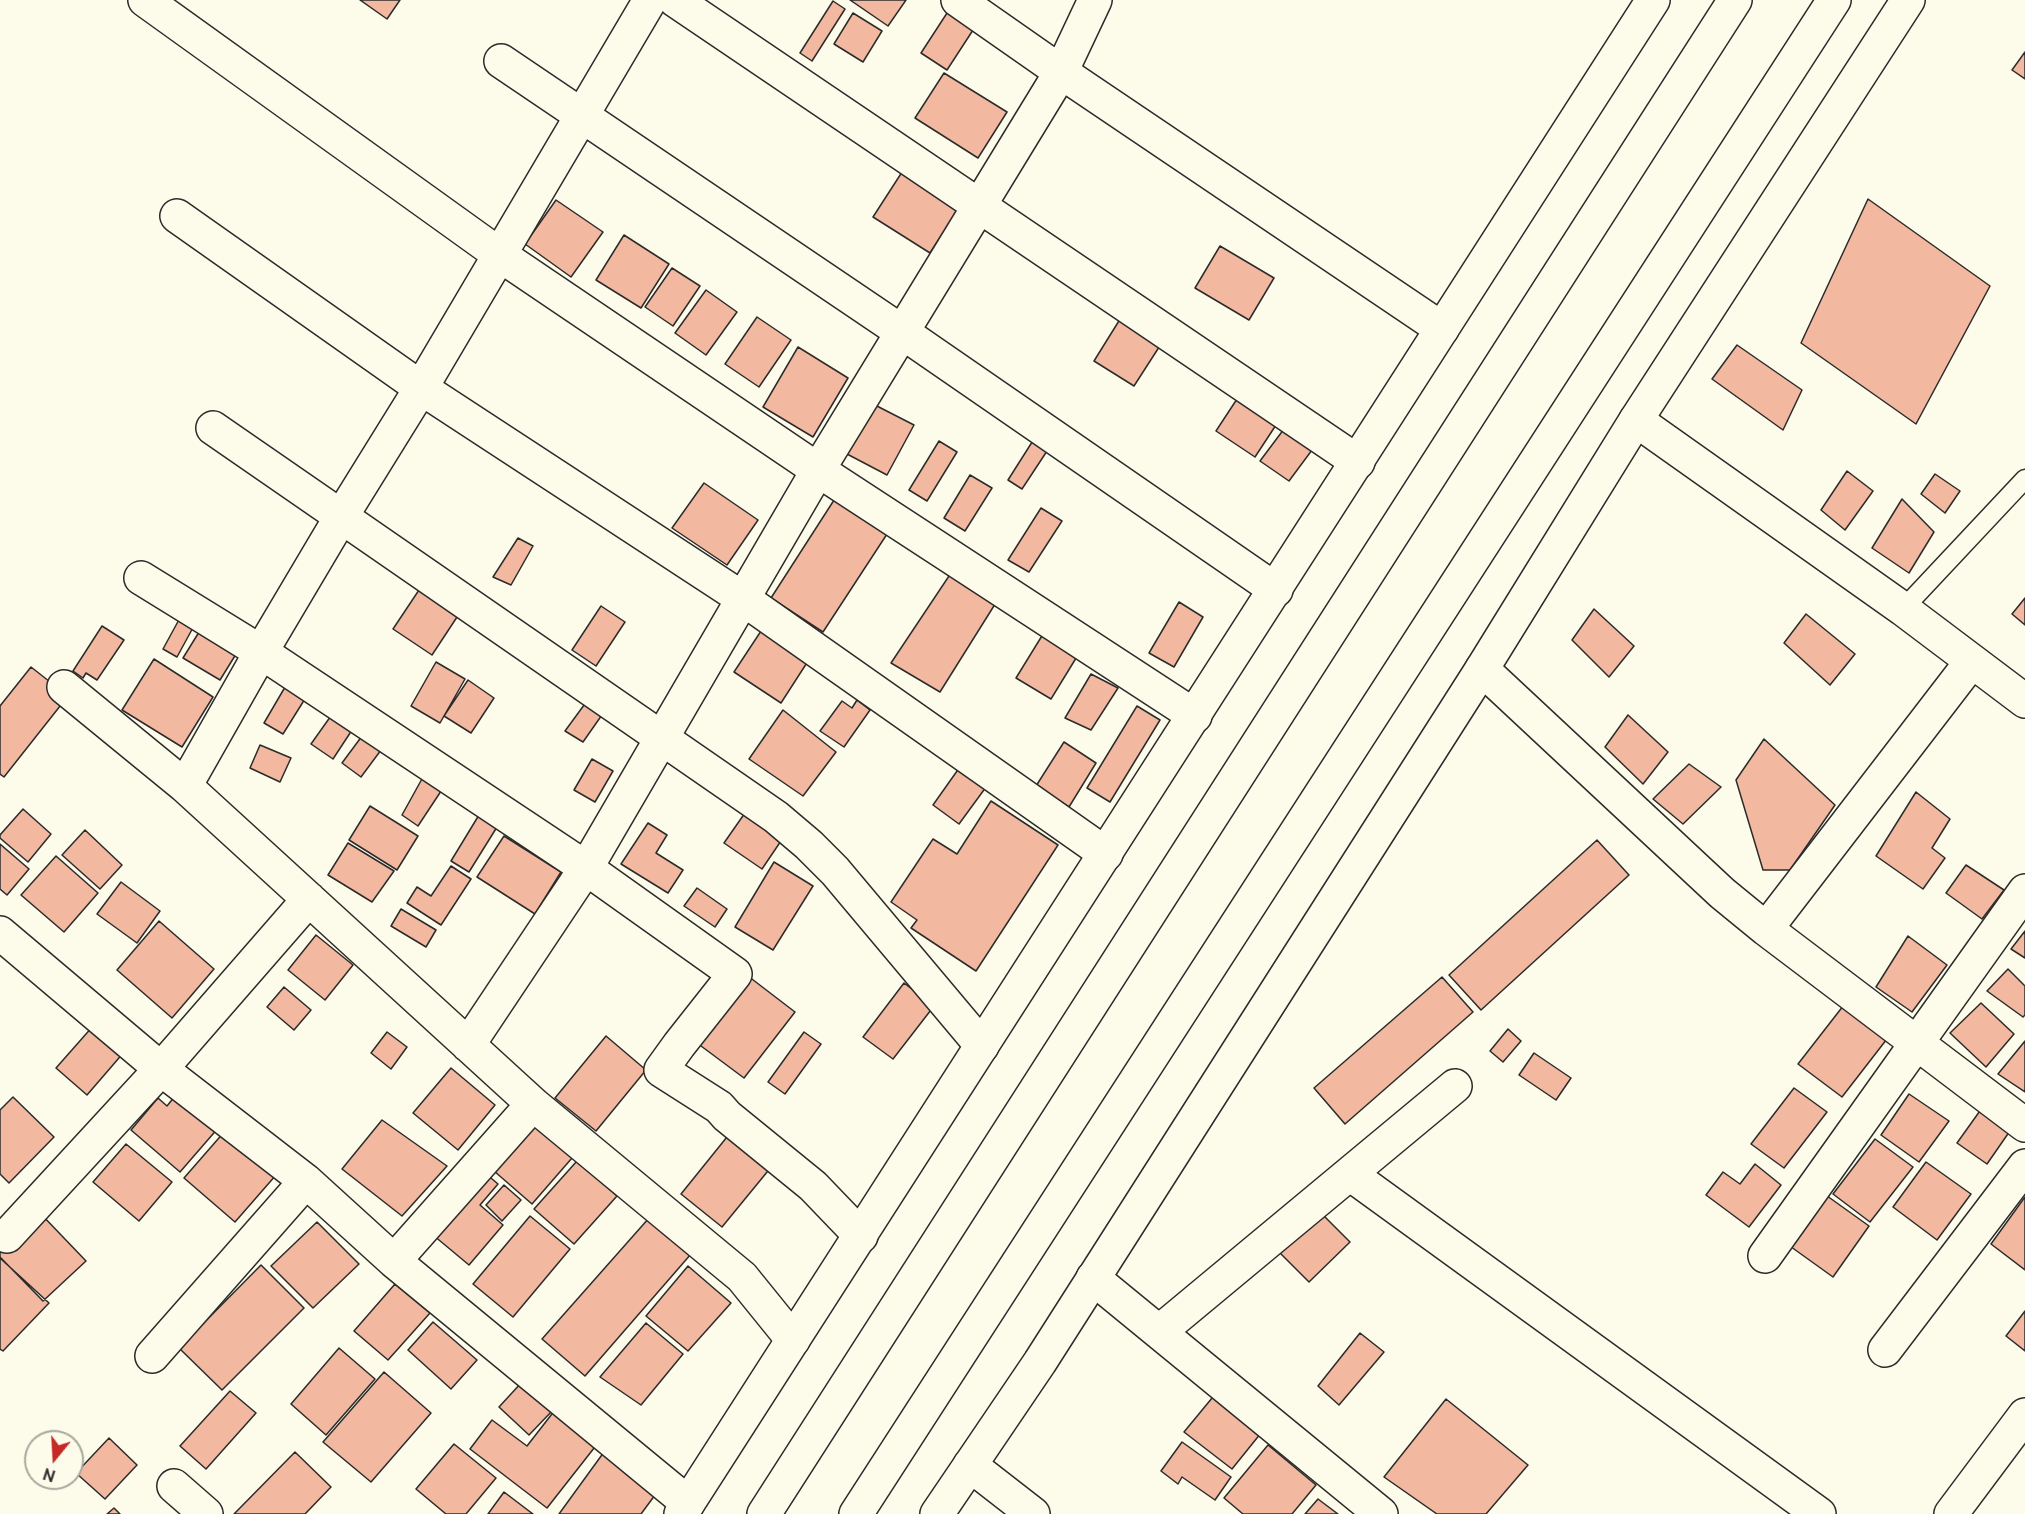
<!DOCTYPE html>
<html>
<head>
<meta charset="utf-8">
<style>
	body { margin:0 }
	#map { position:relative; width:2025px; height:1514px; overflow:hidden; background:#fdfbea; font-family:Ubuntu,sans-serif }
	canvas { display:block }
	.north { position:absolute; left:24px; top:1430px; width:60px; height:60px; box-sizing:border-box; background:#fdfbea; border:2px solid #a9a89e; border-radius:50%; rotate:198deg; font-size:16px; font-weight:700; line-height:24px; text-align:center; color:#2b2b2b }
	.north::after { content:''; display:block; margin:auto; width:21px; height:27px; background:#c62828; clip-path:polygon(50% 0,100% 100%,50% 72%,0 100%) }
</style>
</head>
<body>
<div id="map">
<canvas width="2025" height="1514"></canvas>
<div class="north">N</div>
</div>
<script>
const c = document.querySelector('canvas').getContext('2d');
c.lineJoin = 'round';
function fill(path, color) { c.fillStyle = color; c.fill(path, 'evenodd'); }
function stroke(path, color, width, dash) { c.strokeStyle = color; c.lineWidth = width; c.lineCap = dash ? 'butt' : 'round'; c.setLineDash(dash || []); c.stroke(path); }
const building = new Path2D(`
	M360,0H400L387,19Z
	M850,0H906L888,26Z
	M833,1L845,9L812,61L800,53Z
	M949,10L975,27L947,70L921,53Z
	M853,13L882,31L863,62L834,44Z
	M2025,52V79L2012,70Z
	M944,73L1007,112L978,158L915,118Z
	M904,169L961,205L930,253L873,217Z
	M1868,199L1990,286L1916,424L1801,343Z
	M556,200L603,232L571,277L525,244Z
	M624,235L669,264L641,308L596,280Z
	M1220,246L1274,278L1249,320L1195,288Z
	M672,268L700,286L673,326L645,307Z
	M706,290L737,312L706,355L675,333Z
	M1122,316L1163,341L1134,386L1094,361Z
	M757,317L791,340L759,387L725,364Z
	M1737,345L1802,390L1783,430L1712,379Z
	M798,347L848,378L813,437L763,407Z
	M1237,399L1276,425L1255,457L1216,431Z
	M873,404L914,425L887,475L847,454Z
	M1284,429L1312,450L1289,481L1260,461Z
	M1034,439L1049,448L1022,489L1008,480Z
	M939,441L957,452L927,501L909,490Z
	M1847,471L1873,491L1845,530L1821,510Z
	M1935,474L1960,491L1945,513L1921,494Z
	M970,475L992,488L965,531L944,518Z
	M704,483L758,520L727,565L672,528Z
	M836,497L889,531L823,632L771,598Z
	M1902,499L1934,532L1909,573L1872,548Z
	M1041,508L1062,521L1029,572L1008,560Z
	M518,538L533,546L511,585L493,577Z
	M951,573L997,601L940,692L891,663Z
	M421,587L461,611L432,655L393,629Z
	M2025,598V625L2012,614Z
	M1179,602L1203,617L1174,667L1149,653Z
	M601,606L625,622L596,666L572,650Z
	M1594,609L1634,646L1609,677L1572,640Z
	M1806,614L1855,654L1830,685L1784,643Z
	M181,616L195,624L177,657L163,649Z
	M204,624L241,646L220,680L183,658Z
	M102,626L124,640L97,680L86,673L83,678L73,671Z
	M1048,626L1081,650L1051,699L1016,678Z
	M763,628L810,658L781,703L734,672Z
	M154,659L213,697L182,747L122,710Z
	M436,662L465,679L440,723L411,706Z
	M31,667L68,696L4,777L0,774V706Z
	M1091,674L1118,688L1091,730L1065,718Z
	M468,680L494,698L471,733L444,716Z
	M288,682L308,694L283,734L264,723Z
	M857,700L870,710L844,747L820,731L842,701L852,708Z
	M587,701L604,712L583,742L565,731Z
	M1137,706L1160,720L1110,802L1087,788Z
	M783,710L836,752L803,796L749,759Z
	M333,713L354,727L333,759L311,744Z
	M1628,715L1668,752L1643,784L1605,747Z
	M365,732L384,746L361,777L342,763Z
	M1764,739L1835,805L1790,870H1763L1736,780Z
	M1064,742L1096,763L1069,807L1036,786Z
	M260,745L291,758L280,782L250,768Z
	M592,759L613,771L595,802L574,790Z
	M962,764L989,783L959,824L933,805Z
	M1689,764L1721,787L1683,824L1653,799Z
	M428,768L447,782L418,826L402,815Z
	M1916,792L1950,819L1932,848L1945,858L1923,889L1876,856Z
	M991,801L1058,845L976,971L911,928L917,920L891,902L933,839L957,854Z
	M370,806L418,836L397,870L349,840Z
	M23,809L51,834L28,862L0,838V835Z
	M747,810L785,835L762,869L724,843Z
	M479,815L497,827L469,872L451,861Z
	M648,823L667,835L656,853L683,870L668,893L621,864Z
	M85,830L122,865L100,889L62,855Z
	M504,836L561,872L535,914L477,877Z
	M1597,840L1629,875L1481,1010L1449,975Z
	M348,843L394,871L372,902L328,875Z
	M0,844L29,869L7,895L0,889Z
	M56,856L98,893L64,932L21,895Z
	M774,862L813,886L773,950L735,927Z
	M1966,865L2004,890L1982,919L1946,893Z
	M451,866L471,879L441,925L407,903L417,887L431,896Z
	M121,882L160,911L137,943L97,914Z
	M697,888L727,909L715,927L684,906Z
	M401,909L436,930L426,947L391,926Z
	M159,921L214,969L172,1018L117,970Z
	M2025,931V958L2011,949Z
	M316,935L353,965L325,1000L288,970Z
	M1908,936L1947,965L1912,1012L1876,987Z
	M2008,969L2025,986V1015L2023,1017L1987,991Z
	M748,976L795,1012L744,1078L697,1043Z
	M1442,977L1473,1012L1345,1124L1314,1088Z
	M904,983L934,1006L893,1059L863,1037Z
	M284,987L311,1010L294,1030L267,1007Z
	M1847,1001L1890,1035L1842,1097L1798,1064Z
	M1981,1003L2014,1034L1986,1067L1950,1033Z
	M101,1017L131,1044L87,1095L56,1068Z
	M1508,1029L1521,1041L1503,1062L1490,1051Z
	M387,1032L407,1047L391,1069L371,1053Z
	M804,1032L821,1044L785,1094L768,1082Z
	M606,1036L646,1070L596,1131L555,1098Z
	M2025,1041V1092L1998,1074Z
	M1534,1053L1571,1078L1556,1100L1519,1075Z
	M451,1068L495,1105L458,1150L413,1113Z
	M1794,1088L1827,1112L1784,1168L1751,1144Z
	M179,1091L219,1127L180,1172L131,1130L158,1098L167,1106Z
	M1909,1094L1949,1121L1919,1162L1881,1135Z
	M13,1097L54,1137L9,1183L0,1174V1110Z
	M1982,1108L2012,1128L1987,1164L1957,1143Z
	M382,1120L447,1166L402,1216L342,1169Z
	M534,1124L572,1158L532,1204L494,1171Z
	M225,1131L276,1175L235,1222L184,1178Z
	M731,1132L772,1166L722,1227L681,1194Z
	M1875,1139L1913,1167L1870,1222L1833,1194Z
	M126,1144L172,1182L139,1221L93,1182Z
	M577,1161L617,1196L574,1244L534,1209Z
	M1926,1162L1971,1194L1937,1240L1893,1207Z
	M1755,1164L1781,1185L1749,1227L1706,1195L1723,1172L1740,1184Z
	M485,1173L498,1184L480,1205L503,1225L469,1265L433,1235Z
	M504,1185L521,1200L502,1221L486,1205Z
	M1823,1193L1869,1226L1833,1277L1787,1244Z
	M2025,1197V1270L1991,1244Z
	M1317,1209L1350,1242L1309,1282L1276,1249Z
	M40,1213L86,1261L43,1301L0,1257V1251Z
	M530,1216L570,1249L513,1317L473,1284Z
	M649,1218L691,1254L585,1376L542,1339Z
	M317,1222L359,1264L313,1308L271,1266Z
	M0,1258L49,1303L3,1351L0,1349Z
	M261,1265L304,1308L222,1390L179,1348Z
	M688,1266L731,1303L688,1351L646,1316Z
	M395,1284L430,1313L388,1360L354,1331Z
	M2025,1311V1351L2006,1336Z
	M433,1322L477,1360L451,1389L408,1350Z
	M646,1323L683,1354L641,1405L600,1377Z
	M1360,1333L1384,1352L1339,1405L1318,1386Z
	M339,1348L375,1379L326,1435L291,1404Z
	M384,1372L431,1413L371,1482L323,1442Z
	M522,1382L553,1410L529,1435L499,1407Z
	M230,1391L256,1413L206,1469L180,1446Z
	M1217,1392L1261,1433L1232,1469L1184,1432Z
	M1446,1399L1528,1465L1486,1514H1437L1384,1477Z
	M555,1410L598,1443L547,1508L470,1449L492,1420L527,1446Z
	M109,1438L137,1465L105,1499L76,1473Z
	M1182,1442L1231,1477L1215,1500L1182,1477L1178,1484L1161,1471Z
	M454,1444L496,1478L466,1514H446L416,1489Z
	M1268,1445L1316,1485L1292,1514H1243L1224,1498Z
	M295,1452L331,1487L305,1514H234Z
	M604,1452L658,1491L641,1514H559Z
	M504,1492L533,1514H488Z
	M1318,1499L1338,1514H1305Z
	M114,1508L120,1514H107Z`);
const lane = new Path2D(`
	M1903,609L2025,479`);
const street = new Path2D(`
	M145,0L500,255L818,470L1195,716
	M675,0L1358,462
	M958,0L1061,72L1442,329
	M501,61L902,332L1276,590
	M177,216L421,388L742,598L1106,854
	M1636,420L1903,609L2025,701
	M213,428L776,817L809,845L835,871L982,1046
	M141,578L261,652L586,868L735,974L679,1045L661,1070L719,1107L727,1116L813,1186L861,1236
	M1482,669L1722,893L1766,929L2025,1125
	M64,687L185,786L533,1104L742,1277L793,1340
	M185,786L261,652L341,517L421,388L650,0
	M1766,929L1972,661
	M0,933L161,1069L306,1181L394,1261L688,1503
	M468,1045L586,868L818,470L1061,72L1095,0
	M1350,1174L1819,1514
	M7,1236L161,1069L309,899
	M1765,1256L2025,891
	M394,1261L533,1104
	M1093,1278L1381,1514
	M1159,1332L1455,1086
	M1885,1350L2025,1166
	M152,1356L306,1181
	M970,1465L1033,1514
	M174,1486L206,1514
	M1951,1514L2025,1415`);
const secondary = new Path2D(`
	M681,1514L1653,0
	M937,1514L1040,1362L1482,669L1636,420L1908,0`);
const highway = new Path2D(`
	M764,1514L1735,0
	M856,1514L1834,0`);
fill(building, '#f2b8a0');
stroke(building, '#2b2b2b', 1.5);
stroke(lane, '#2b2b2b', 21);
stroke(street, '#2b2b2b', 36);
stroke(secondary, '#2b2b2b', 36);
stroke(highway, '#2b2b2b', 36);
stroke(lane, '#fdfbea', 18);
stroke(street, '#fdfbea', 33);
stroke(secondary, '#fdfbea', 33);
stroke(highway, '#fdfbea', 33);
</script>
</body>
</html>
